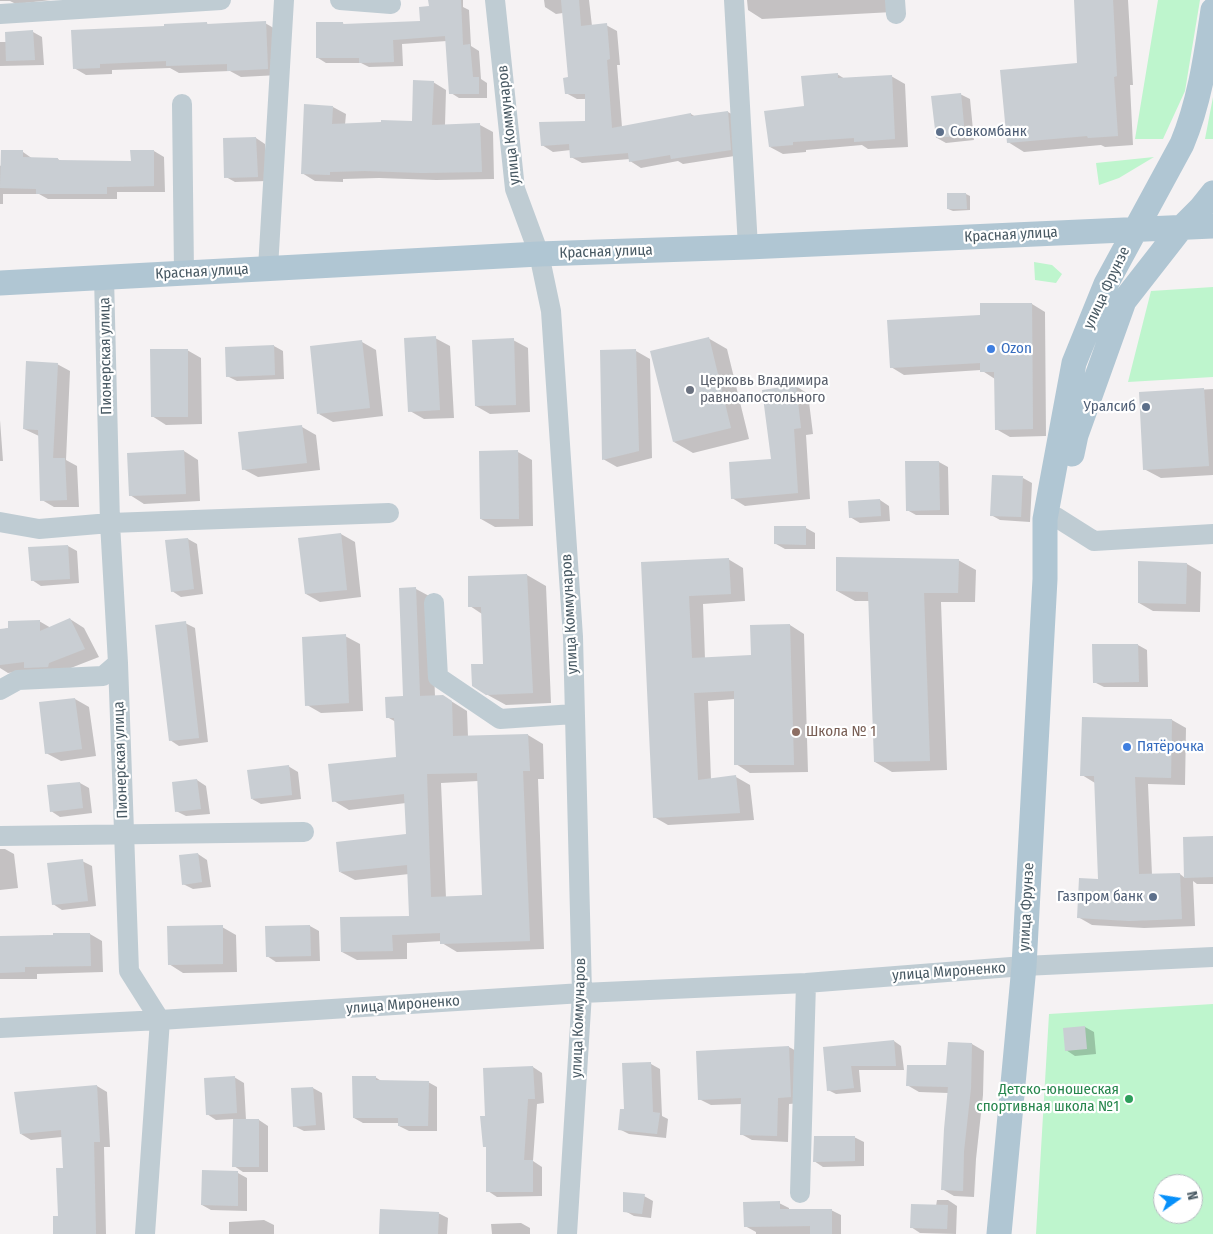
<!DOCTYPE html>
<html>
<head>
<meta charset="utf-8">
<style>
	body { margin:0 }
	#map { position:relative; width:1213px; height:1234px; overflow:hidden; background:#f5f2f3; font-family:"Fira Sans Condensed",sans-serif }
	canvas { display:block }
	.north { position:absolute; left:1153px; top:1174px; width:50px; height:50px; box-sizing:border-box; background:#fff; border:1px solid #b6bdc1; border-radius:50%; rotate:77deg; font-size:14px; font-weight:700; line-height:20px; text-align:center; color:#485963 }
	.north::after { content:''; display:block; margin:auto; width:18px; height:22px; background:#0790fa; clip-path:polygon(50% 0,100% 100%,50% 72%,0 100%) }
</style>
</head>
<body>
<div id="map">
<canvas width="1213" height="1234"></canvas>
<div class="north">N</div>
</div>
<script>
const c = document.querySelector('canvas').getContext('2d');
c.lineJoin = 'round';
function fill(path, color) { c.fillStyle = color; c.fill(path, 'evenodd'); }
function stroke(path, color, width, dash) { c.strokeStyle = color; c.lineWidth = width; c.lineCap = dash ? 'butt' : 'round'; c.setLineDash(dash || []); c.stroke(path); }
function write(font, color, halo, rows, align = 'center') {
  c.font = font + ' "Fira Sans Condensed",sans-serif'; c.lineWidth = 4.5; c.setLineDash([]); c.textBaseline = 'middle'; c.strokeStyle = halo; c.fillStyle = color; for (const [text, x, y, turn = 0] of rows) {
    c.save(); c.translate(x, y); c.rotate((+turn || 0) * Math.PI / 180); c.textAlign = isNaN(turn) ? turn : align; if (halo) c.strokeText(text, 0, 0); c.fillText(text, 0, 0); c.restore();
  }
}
const green = new Path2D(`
	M1158,0H1200L1185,91L1163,139H1135Z
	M1213,97V139H1205Z
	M1154,157L1119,178L1099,185L1096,163Z
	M1034,262L1052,265L1062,274L1056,283L1035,280Z
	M1213,287V377L1128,382L1151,291Z
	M1213,1004V1234H1036L1049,1014ZM1163,1184H1193V1214H1163Z`);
const shadow = new Path2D(`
	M0,0H51L16,4L10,1H0Z
	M429,0H463V7L469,10L471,46L479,51L481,79L487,83V98H459L451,93L447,41L402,44L403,66L369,67L361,63H326L318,58L342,23L346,25L421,22L430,7Z
	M544,0H589L592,26L606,25L617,31L620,65H617L622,127L691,114L696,117L728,112L739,118L741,155L683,164L678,161L641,168L630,161V159L582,163L571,157V150L553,152L542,145L587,122L586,99H577L566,93L570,78L563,13L556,14L545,7Z
	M747,0H892L893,12L762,19L748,10Z
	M1075,0H1128L1133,85H1130L1133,145L1105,147L1101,145L1024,152L1008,142L1079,64Z
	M206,23L210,25L265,23L277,30L279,75L241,77L230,71L179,73L170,68L112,70V74L86,75L74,68L166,27Z
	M33,32L42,37L44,65L0,66V42H7Z
	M837,74L845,79L891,76L905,84L908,147L868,149L862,145L806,150V152L783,154L770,147Z
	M433,82L446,90L445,125H480L493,132L494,179L436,180L379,178L343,179V182L315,181L302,173L333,107L346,114L345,125L413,123Z
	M960,94L970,99L974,140L946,143L937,138Z
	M256,138L265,144L267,181L235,182L226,177L225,139Z
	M154,151L164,157L165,192H117V199H48L39,194H3V204H0V166L23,152L33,159H58L62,162L132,163Z
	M966,194L970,196V210L953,211L948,209Z
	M1032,304L1045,312L1046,436L1010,437L996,429L995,379L981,370L904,375L891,367L982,316Z
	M435,338L450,346L454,418L424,419L410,411Z
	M708,338L727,349L749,439L693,453L674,442Z
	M513,340L528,348L530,412L490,414L476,406Z
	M362,342L376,350L383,416L333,422L319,414Z
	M274,346L283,351L284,379L237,381L227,376Z
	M187,350L201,358L202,424L166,425L152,416Z
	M636,351L650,359L652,458L617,467L603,459Z
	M57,364L70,371L66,460L77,466L79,507H54L42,500L39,436L24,429Z
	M796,386L808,394L813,434L806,435L810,499L745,506L732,498L773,460Z
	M1213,389V475L1161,478L1144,469L1140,393Z
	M0,420L3,461H0Z
	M302,427L316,435L320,470L258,477L243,469Z
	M184,451L198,460L200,501L144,504L130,495Z
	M518,452L532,460L533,526L495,527L481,519Z
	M939,462L948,467L949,515H916L907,510Z
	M1023,478L1032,483L1030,522L1000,520L991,515Z
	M880,500L889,506L890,521L860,523L850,517Z
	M806,528L815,533V549H785L776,544Z
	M341,534L355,542L361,597L320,602L306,594Z
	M188,539L197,544L203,594L181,597L172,591Z
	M68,546L77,551L79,583L41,586L32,580Z
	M728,559L743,568L745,601L703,604L705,659L752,657L790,625L804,634L808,772L750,773L736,764L735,699L708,701L711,780L736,777L750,785L754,820L668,825L654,817L642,564Z
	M958,560L976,570L975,602H941L947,770L892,772L875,762L869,601H855L837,591Z
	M1187,564L1201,572L1200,612L1153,611L1139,603Z
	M527,575L546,586L551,703L506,705L486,694L482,614L470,606Z
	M401,589H416L431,597L435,696H443L467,711L468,737L528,735L543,744L544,779H538L544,949L457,952L442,943V941L407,943V959L357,960L342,952L411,917L409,874L355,880L340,872L407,835L406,803L349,810L334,801L397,758L396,722L387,717L405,698ZM478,781L483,896L446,898L441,783Z
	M70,619L84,628L99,657L63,671L31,670L8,673L0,668V630L39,621L51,628Z
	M185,623L195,628L208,742L179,746L170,740Z
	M345,636L360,644L363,711L321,713L307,705Z
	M1138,645L1147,650L1148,687H1104L1094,682Z
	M75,699L89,707L96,756L61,761L46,753Z
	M1083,718L1172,720L1186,728L1185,785L1148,784L1152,875L1180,874L1185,878L1213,838V884H1197L1193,881L1195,926L1144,928L1092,925L1078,917L1099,880L1095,783L1082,775Z
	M288,766L298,772L301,799L261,804L252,799Z
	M197,780L206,786L210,814L186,816L176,811Z
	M80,783L89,788L92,813L60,817L51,811Z
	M0,849H5L14,854L18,888L0,890Z
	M198,854L207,860L211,887L193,889L183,884Z
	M82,861L92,866L96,906L62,910L53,904Z
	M310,926L319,931L320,961L276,962L267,956Z
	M222,927L236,935L237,972L183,973L169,964Z
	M90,934L102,941L103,972L37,974V979H0V937Z
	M1085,1027L1094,1032L1096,1054L1075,1056L1066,1050Z
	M894,1041L901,1046L904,1070H859L861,1092L836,1094L828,1090L824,1048Z
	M972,1044L984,1051L983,1095L976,1159L974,1197L954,1196L942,1189L948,1093L919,1092L907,1085L948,1067Z
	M789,1047L800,1053L802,1103L789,1104L788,1142L752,1140L741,1134L742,1104L711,1105L699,1099Z
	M651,1064L660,1069L662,1116L668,1119L666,1138L629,1134L619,1129L625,1111Z
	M533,1067L542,1073L544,1103L537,1104L533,1161L542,1167V1196L497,1197L488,1191L484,1069Z
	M234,1077L244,1083L246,1120H259L268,1126V1172H243L234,1166V1119L216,1120L207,1114Z
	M375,1077L383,1082H428L437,1087V1131H409L399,1126V1123H363L354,1118Z
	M97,1086L107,1092L110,1147H104L106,1234H54L60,1217L64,1169L62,1137L31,1140L21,1134Z
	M313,1088L322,1093L325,1130L304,1131L294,1126L292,1089Z
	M854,1137L864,1142V1166L823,1167L814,1161Z
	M238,1173L247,1178V1211L211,1210L202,1205Z
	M644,1196L653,1201L651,1218L634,1216L625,1211Z
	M937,1200H948L957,1206L956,1234L920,1233L911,1227L936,1206Z
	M779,1203L789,1208V1210H831L841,1215V1234H756V1232L745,1226Z
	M438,1213L448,1218L447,1234H380Z
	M264,1220L274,1225V1234H229V1222Z
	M521,1223L530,1228V1234H492L491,1224Z`);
const building = new Path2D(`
	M428,0H461L463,45L470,44L473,77H479V94H449L445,36L393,40L394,62L359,63V58H316V22H343V24L420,21L419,7L429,6Z
	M561,0H579L581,26L607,23L610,59L607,60L612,128L691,113V116L728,111L731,150L671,159L670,155L629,162L628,153L570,158L569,144L541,146L539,122L585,121V94H565L563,78L568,77Z
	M1074,0H1113L1117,76L1114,77L1118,136L1088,138L1087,136L1007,143L1000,70L1077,63Z
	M266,21L268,69L227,71V64L166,66V61L100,64V68L73,69L71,30L164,26V24L207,22V24Z
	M33,30L35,60L6,61L5,32Z
	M838,73V78L892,75L895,139L854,142V138L793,142V145L769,147L764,111L804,106L801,76Z
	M413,80L434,81L432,125L480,123L482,172L422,173L365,171L330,172V175L301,174L304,104L333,106L332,124L381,122V120L412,121Z
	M961,93L965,135L936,138L931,96Z
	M256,137L258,177L224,178L223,138Z
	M1,150H23V157L58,158V160L131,161L130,150H154V186L107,187V194H36V189L0,188Z
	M947,193H966L967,209H947Z
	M980,303H1032L1033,429L995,430L994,372H980V363L890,368L887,320L980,315Z
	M436,336L440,410L408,412L404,338Z
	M709,337L731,428L673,442L650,351Z
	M514,338L516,405L475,406L472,340Z
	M362,340L370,408L317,414L310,346Z
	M274,345L275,375L226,377L225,347Z
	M150,349H188V417H151Z
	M636,349L639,451L602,460L600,350Z
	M26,361L58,363L53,458H65L67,500L40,501L38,430L23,429Z
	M796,385L801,428L794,429L798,493L731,499L729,462L771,459L762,390Z
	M1204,388L1209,466L1143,470L1139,392Z
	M302,425L307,463L242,470L238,432Z
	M184,450L186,494L129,496L127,453Z
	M518,450L519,519H480L479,451Z
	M905,461H939L940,510L906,511Z
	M992,475L1023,476L1021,517L990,516Z
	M880,499L881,516L849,518L848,501Z
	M774,526H806V545L774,544Z
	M341,533L347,590L305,594L298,538Z
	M188,538L194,589L171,592L165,540Z
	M68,545L70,579L31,581L28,547Z
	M836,557L959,559L958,593H924L930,761L874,762L868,592L836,591Z
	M729,558L731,594L689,596L692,658L751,655L750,625L790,624L794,765H734V691L694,693L698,780L736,775L740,813L653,818L641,562Z
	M1138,561L1187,563L1186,604L1138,603Z
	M527,574L533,693L486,695L472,686L471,664H483L481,607H468V576Z
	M416,587L420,696L443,695L452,701L453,736L528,734L530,771H523L530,941L440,944V933L392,935L393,951L341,952L340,917L409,916L407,865L339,872L336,842L406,834L404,794L332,802L328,764L396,757L394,718H386L385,697L403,696L399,588ZM477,773L482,895L431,897L427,774Z
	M70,618L85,649L49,663L48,667L24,668V662L0,665V629L8,628V621L40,620V631Z
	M186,621L199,738L169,741L155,625Z
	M346,634L349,703L305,706L302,637Z
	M1092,644H1138L1139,682L1093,683Z
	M75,698L82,749L45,754L39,702Z
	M1082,717L1172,719L1171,778L1135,777L1139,874L1180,873L1182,919L1129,921L1077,918L1079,878L1098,879L1094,776H1080Z
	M289,765L292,795L251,799L247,770Z
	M197,779L201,809L175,812L172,782Z
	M80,782L83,808L50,812L47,785Z
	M1213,836V877L1184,878L1183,837Z
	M198,853L202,882L182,885L179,855Z
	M83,859L88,901L52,905L47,863Z
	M223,925V964L168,965L167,926Z
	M310,925L311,956L266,957L265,926Z
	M53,933H90L91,966L25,967V972L0,973V936L53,935Z
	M1085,1026L1087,1049L1065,1051L1063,1028Z
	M894,1040L896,1066H851L854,1088L827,1091L823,1047Z
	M948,1042L972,1043L971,1088L964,1151L963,1191L941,1190L944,1129L948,1087L906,1086L907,1065H946Z
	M789,1046L791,1097L778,1098L777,1136L740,1135L741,1098L698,1100L696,1051Z
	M651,1062L653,1112L660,1113L657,1134L618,1130L620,1109H624L622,1063Z
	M533,1066L535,1099H528L524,1160H533V1192H486V1147H483L480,1116H485L483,1068Z
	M235,1076L237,1113L206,1115L204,1078Z
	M352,1076H376V1080L429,1081L428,1126H398V1118H353Z
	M97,1085L100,1142H94L96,1234H53V1216H58L56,1168H63L61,1130L20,1134L14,1092Z
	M313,1087L316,1125L293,1127L291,1088Z
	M233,1119H259V1167H232Z
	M814,1136H855V1161L813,1162Z
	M202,1170L238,1171V1206L201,1205Z
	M623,1192L645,1194L642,1214L623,1212Z
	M780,1201V1209H832V1234H810V1226L744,1227L743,1202Z
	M911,1204L948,1205L947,1229L910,1228Z
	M380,1209L439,1212L438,1234H379Z`);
const minor = new Path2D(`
	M340,0L391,4
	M495,0L515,189L539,254L551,311L573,637L582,993L567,1234
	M734,0L748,247
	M895,0L896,14
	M0,14L221,0
	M182,104L184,273
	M268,268L284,0
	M104,277L110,523L118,663L129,971L160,1020L145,1234
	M1056,517L1094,541L1213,534
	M0,522L39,529L110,523L389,513
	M434,603L438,677L500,719L574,714
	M0,690L18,680L103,676L118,663
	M0,836L304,832
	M0,1028L160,1020L582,993L806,983L1024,966L1213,957
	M800,1193L806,983`);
const major = new Path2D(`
	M0,283L539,254L748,247L1213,226
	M1072,454L1076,435L1124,301L1181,228L1201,208L1213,193
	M999,1234L1024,966L1045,579V519L1074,363L1106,284L1182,144C1200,101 1206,56 1213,10`);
const markers = [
	[940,132,5,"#5c6f8a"],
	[991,349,5,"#3f7fe0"],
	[690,390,5,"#6b7280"],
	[1146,407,5,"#5c6f8a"],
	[796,732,5,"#8d6e63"],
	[1127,747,5,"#3f7fe0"],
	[1153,897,5,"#5c6f8a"],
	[1129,1099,5,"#2e9e5b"]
];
const streetNames = [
	["улица Коммунаров",509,125,-96],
	["Красная улица",1011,235,-3],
	["Красная улица",606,252,-2],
	["Красная улица",202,272,-3],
	["улица Фрунзе",1107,288,-65],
	["Пионерская улица",106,356,-91],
	["улица Коммунаров",570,614,-93],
	["Пионерская улица",121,760,-92],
	["улица Фрунзе",1027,907,-87],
	["улица Мироненко",949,972,-4],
	["улица Мироненко",403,1005,-4],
	["улица Коммунаров",579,1018,-88]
];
const serviceNames = [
	["Совкомбанк",950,132,"left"],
	["Уралсиб",1136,407],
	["Газпром банк",1143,897]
];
const shopNames = [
	["Ozon",1001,349],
	["Пятёрочка",1137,747]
];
const worshipNames = [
	["Церковь Владимира",700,381],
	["равноапостольного",700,398]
];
const educationNames = [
	["Школа № 1",806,732]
];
const leisureNames = [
	["Детско-юношеская",1119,1090],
	["спортивная школа №1",1119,1107]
];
fill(green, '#bef5cd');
fill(shadow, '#0003');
fill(building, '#c9ced3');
stroke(minor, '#bfccd3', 20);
stroke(major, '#b0c6d3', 25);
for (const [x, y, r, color] of markers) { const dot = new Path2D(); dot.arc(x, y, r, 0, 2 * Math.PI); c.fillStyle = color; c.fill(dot); stroke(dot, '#fff', 2); }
write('15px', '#485963', '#fff', streetNames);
write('15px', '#4e5e75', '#fff', serviceNames, 'right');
write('15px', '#366cbe', '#fff', shopNames, 'left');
write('15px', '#5b616d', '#fff', worshipNames, 'left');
write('15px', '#785e54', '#fff', educationNames, 'left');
write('15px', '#27864d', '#fff', leisureNames, 'right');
</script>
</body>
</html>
